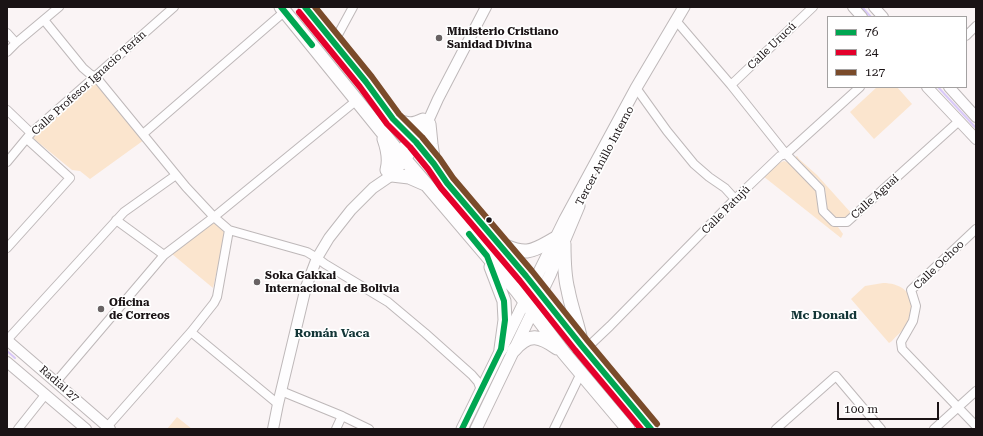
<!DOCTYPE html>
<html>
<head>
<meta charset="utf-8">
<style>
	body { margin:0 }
	#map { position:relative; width:983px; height:436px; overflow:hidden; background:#faf4f5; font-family:"Roboto Serif",serif }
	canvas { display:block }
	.frame { position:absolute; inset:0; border:8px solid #1a1315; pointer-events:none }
	.legend { position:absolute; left:827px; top:16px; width:140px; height:72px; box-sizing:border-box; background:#fff; border:1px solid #a3a1a1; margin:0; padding:5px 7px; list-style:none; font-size:12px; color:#1a1315 }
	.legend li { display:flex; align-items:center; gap:8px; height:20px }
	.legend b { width:20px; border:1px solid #a3a1a1 }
	.scale { position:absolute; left:837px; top:402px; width:102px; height:18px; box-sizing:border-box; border:2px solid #1a1315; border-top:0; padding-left:5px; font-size:12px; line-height:14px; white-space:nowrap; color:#1a1315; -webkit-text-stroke:3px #fff; paint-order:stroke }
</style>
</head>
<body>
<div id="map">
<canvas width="983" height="436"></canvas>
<div class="frame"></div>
<ul class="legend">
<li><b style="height:5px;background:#00a651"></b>76</li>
<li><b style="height:5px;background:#e4002b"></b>24</li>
<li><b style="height:5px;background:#7a4b2a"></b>127</li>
</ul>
<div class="scale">100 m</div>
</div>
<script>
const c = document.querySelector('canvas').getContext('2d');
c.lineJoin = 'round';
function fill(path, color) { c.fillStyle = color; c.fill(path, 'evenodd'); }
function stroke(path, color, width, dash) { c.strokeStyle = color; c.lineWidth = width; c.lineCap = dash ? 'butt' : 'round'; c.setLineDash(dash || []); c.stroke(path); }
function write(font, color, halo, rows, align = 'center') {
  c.font = font + ' "Roboto Serif",serif'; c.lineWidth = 3.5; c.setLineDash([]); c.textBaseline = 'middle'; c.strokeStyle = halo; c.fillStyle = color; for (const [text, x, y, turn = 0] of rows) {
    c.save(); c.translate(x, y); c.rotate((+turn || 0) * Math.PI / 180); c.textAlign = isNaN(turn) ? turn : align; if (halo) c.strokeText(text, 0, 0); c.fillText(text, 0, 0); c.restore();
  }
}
const green = new Path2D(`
	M96,84H100L144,140L90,179L80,171L72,170L33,138L46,124L90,86Z
	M877,87H897L912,104L874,139L850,112Z
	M797,156L799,159L817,175L852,214L843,220C832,217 826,213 825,201C825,197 826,193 825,189C819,175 800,169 795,157Z
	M784,161L789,163L817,191L818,195V208L822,217L829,223L838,227L843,234L841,238L763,176L777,164Z
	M210,223C218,223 224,228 225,236L213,288L172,254Z
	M883,283C899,283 913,291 912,309C911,313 911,318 909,322C905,329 897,335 892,341L889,343L851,299L865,286Z
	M177,417L192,429H167Z`);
const stream = new Path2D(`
	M862,7L871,17
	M938,87L976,128
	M7,351L15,358`);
const minor = new Path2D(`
	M44,20L83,68L90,74L96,77L186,187L214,217L229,230L307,252L317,258L325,264L388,302L425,333L472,375L478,382L481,390
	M678,23L731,85L786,154L820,189L823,211L834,222H847L959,121
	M7,33L16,43
	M966,36L976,26
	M334,42L353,7
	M7,52L16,43L59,7
	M731,85L813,7
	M639,92L667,131L694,164L709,177L725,188L735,199
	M7,110L31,133
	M143,134L284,12
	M7,162L31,133L174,7
	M116,220L164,255
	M976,229L911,290L916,306L913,321L901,342L902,349L976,426
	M7,248L70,178L27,139
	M191,332L278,404
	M7,340L124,212L176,175
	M583,347L587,346L591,344L610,326L735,199L780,156L786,154L860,87
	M56,382L164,255L214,217L357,100
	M281,391L342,416L369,429
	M107,427L191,332L214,303L217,297L229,230
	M18,429L45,395
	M336,429L342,416
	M554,429L581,373
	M776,429L836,376L881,429
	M934,429L976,391`);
const tertiary = new Path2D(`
	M853,7L862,17
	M874,7L883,17
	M927,87L976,139
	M949,87L976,117
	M387,170L423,120
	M7,340L110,429
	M7,362L86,429
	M273,429L278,404L306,287L317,258L329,238L351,210L373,188L392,175L405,160L417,144L429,124V119L438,99L486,7`);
const secondary = new Path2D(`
	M462,429L565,219L636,88L684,7
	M476,429L550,275L579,206`);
const primary = new Path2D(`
	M281,7L375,123L400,154L420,177L517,291L564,353L628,429
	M305,7L366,82L393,119L416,142L434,164L447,183L526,276L581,345L651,429
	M395,120C407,124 411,126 423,120
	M429,124L431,144L434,164
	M384,139C388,150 390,159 387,170
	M392,175L409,177L425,184
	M500,244C508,247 518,252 527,251C537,250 548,242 556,238
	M564,244C564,259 564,275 568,290C571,307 578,324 581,341
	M491,267L504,301L505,320L501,349
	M514,350C529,332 540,336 557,348`);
const bus1 = new Path2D(`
	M281,7L312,45
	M305,7L366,82L393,119L416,142L434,164L447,183L526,276L581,345L651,429
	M462,429L501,349L505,320L504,301L487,256L469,234`);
const bus2 = new Path2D(`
	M299,12L360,87L387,124L410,147L428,169L441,188L520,281L575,350L641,429`);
const bus3 = new Path2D(`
	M315,7L372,77L399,114L422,137L440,159L453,178L532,271L587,340L657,424`);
const markers = [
	[439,38,4,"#686263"],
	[489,220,3.5,"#1a1315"],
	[257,282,4,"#686263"],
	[101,309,4,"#686263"]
];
const poiNames = [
	["Ministerio Cristiano",447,32],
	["Sanidad Divina",447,45],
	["Soka Gakkai",265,276],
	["Internacional de Bolivia",265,289],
	["Oficina",109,303],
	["de Correos",109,316]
];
const streetNames = [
	["Calle Urucú",772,46,-44],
	["Calle Profesor Ignacio Terán",89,83,-42],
	["Tercer Anillo Interno",605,156,-62],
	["Calle Aguaí",875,197,-42],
	["Calle Patujú",726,210,-45],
	["Calle Ochoo",939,265,-44],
	["Radial 27",59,384,41]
];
const neighbourhoodNames = [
	["Mc Donald",824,315],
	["Román Vaca",332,333]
];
fill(green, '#fbe5ce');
stroke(stream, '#d9c9f9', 2);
stroke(minor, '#beb8b9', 10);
stroke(tertiary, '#beb8b9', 12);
stroke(secondary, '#beb8b9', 13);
stroke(primary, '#beb8b9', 15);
stroke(minor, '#fefdfe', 8);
stroke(tertiary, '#fefdfe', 10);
stroke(secondary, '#fefdfe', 11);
stroke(primary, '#fefdfe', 13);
stroke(bus1, '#00a651', 6);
stroke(bus2, '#e4002b', 6);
stroke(bus3, '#7a4b2a', 6);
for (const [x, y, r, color] of markers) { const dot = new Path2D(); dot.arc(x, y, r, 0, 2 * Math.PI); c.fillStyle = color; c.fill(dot); stroke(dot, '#fff', 1.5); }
write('bold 11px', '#1a1315', '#fff', poiNames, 'left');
write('11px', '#1a1315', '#fff', streetNames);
write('bold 12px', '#133637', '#fff', neighbourhoodNames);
</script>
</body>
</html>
